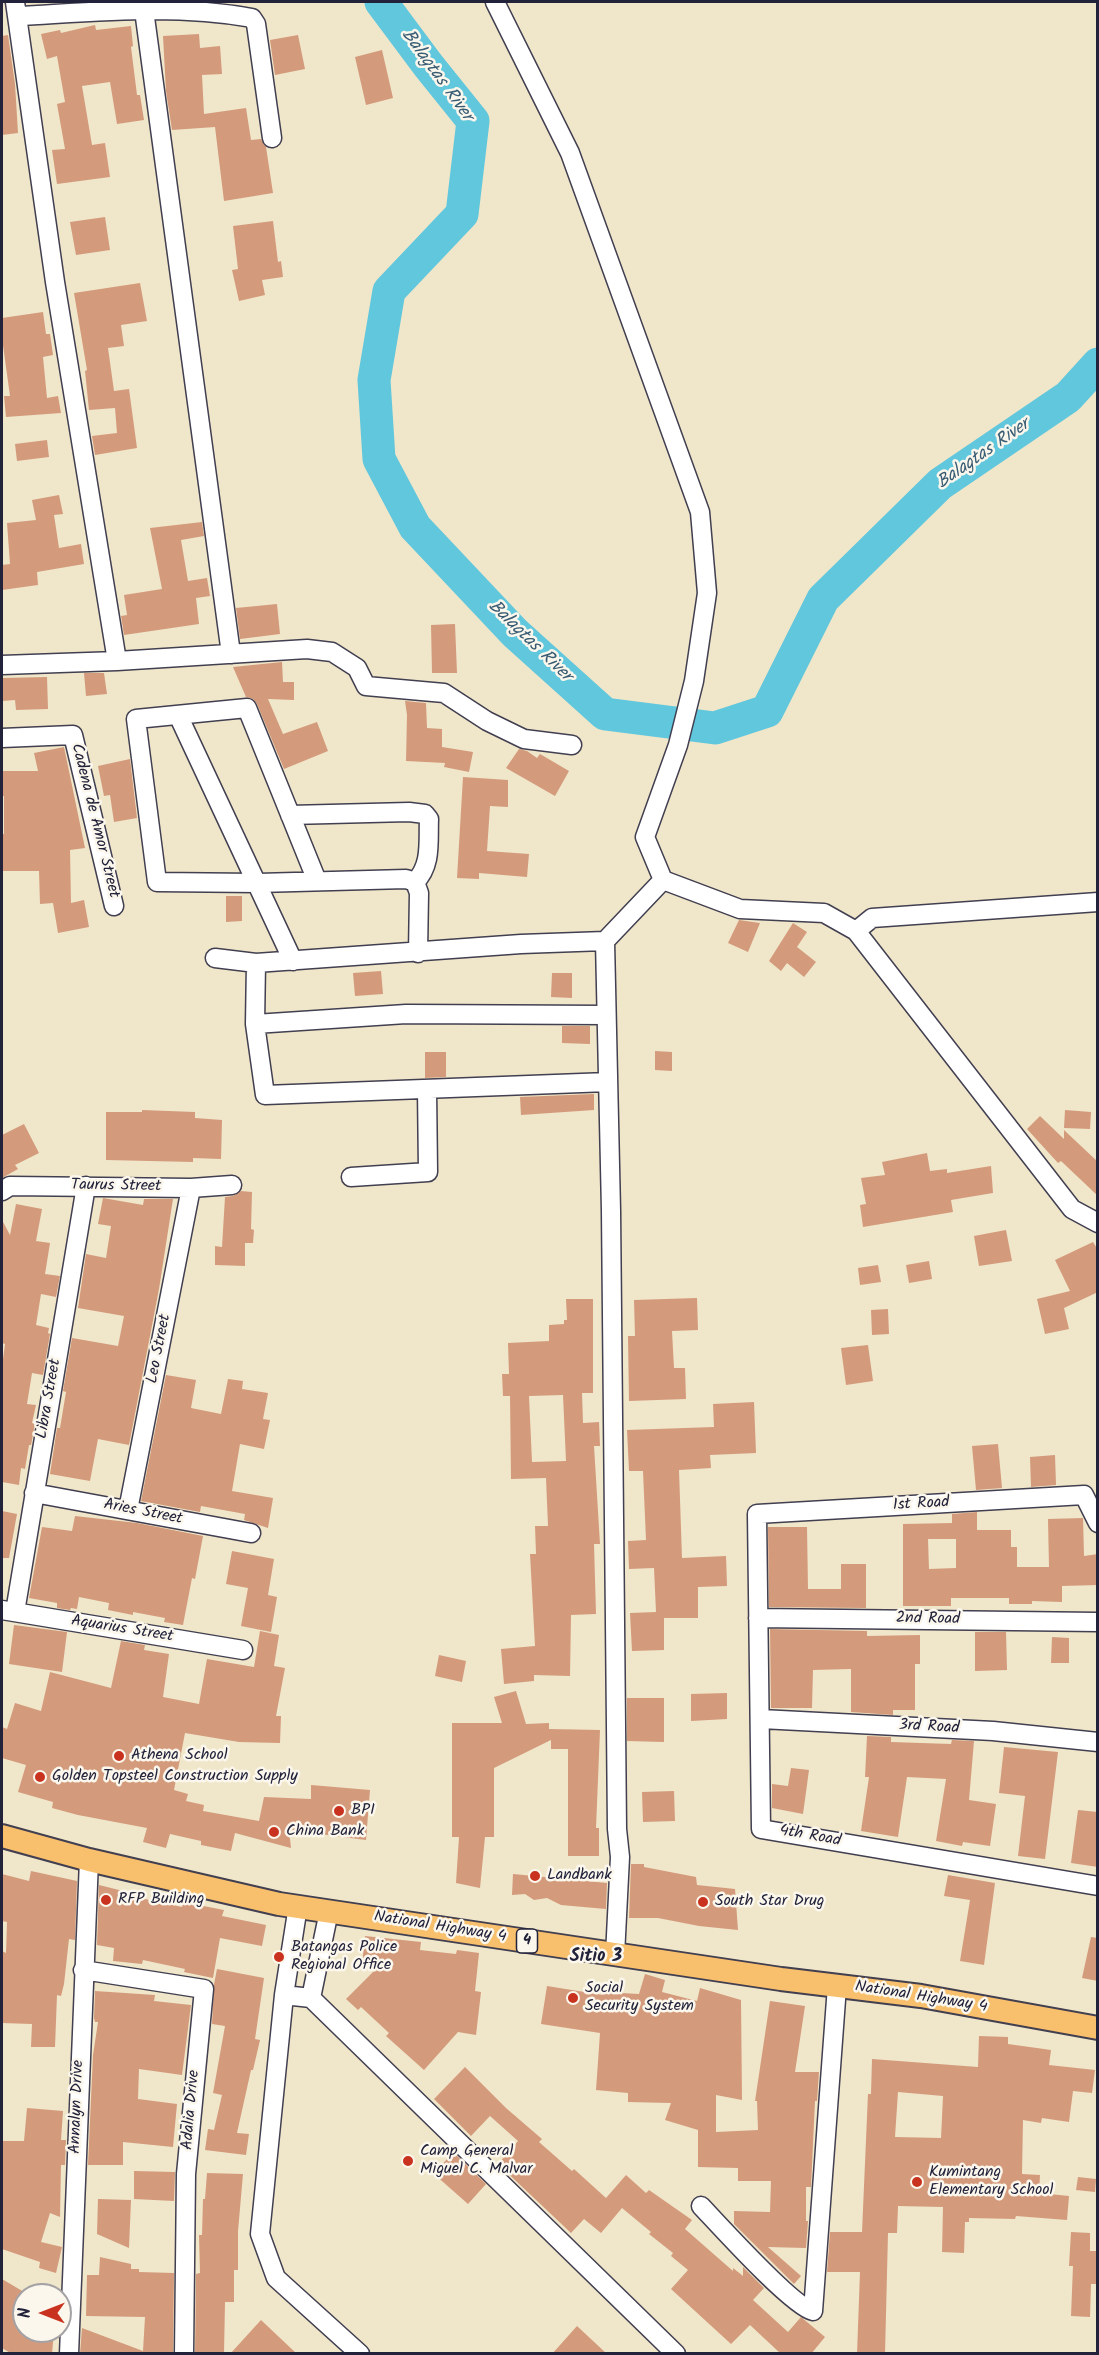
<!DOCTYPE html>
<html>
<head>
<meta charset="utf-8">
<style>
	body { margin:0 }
	#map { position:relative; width:1099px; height:2355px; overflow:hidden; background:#f0e6ca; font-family:Kalam,sans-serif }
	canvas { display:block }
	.frame { position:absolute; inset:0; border:3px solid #22223b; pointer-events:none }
	.north { position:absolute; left:12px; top:2283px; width:60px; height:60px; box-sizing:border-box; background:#fbf7ec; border:2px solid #a4a2a5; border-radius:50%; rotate:270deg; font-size:16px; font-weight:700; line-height:24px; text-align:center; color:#22223b }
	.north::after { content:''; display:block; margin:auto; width:21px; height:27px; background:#c8321e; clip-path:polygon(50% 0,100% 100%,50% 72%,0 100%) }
</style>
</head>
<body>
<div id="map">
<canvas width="1099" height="2355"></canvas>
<div class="frame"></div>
<div class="north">N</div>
</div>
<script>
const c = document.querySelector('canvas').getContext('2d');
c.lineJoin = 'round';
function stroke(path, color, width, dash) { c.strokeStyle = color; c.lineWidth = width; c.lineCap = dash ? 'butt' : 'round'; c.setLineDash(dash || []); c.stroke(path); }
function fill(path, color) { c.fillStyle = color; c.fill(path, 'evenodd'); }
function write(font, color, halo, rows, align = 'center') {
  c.font = font + ' Kalam,sans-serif'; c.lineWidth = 5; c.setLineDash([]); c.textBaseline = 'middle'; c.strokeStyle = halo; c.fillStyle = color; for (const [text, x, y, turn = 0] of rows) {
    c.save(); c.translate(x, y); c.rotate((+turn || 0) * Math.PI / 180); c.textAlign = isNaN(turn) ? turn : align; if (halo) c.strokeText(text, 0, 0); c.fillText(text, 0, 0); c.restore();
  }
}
const river = new Path2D(`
	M381,2L428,65L473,121L462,214L389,291L374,380L379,459L415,527L515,633L605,714L715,728L767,711L823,599L940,484L1068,397L1098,364`);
const building = new Path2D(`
	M95,25L96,30L131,26L133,46L131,47L137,95H140L144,120L117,124L110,82L82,86L92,145L105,143L110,177L57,184L52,150L65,149L57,104L65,102L57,56L47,59L41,34L60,30L61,33Z
	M199,34L200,48L220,46L222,74L202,75L204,114L246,108L251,140L261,139L266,147L273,193L224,201L215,127L172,130L166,91L163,36Z
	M8,35L15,84L18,133L2,135V36Z
	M298,35L305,69L275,75L270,40Z
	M382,50L393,98L366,105L355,57Z
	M105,217L110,250L76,255L70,222Z
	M273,221L278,262L281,261L283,277L262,280L265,295L239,301L232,270L238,269L233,226Z
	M140,283L147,321L121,325L124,346L108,348L114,391L129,389L137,448L95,455L92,436L117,433L115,408L89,410L85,371L87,370L74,293Z
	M43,312L46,334H50L53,355L43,357L47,398L58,396L61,413L6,417L4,396H10L2,338V318Z
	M47,440L49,457L17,461L15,444Z
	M59,495L63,514L54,515L59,548L81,544L84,564L37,572L38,585L2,590V565L10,564L7,523L36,520L32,500Z
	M202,522L204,536L181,540L188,581L207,578L210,596L196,598L199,624L124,635L121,616L127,615L124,595L162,589L150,528Z
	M277,604L280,634L240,639L236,608Z
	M455,624L457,673H432L431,625Z
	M282,662L283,682H294V700L268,699L283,734L317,722L328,751L284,769L257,704L253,699L246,697L233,667Z
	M84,673H104L107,694L86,696Z
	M47,677L48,709L16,710L15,700L2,701V678Z
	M405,701L426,703L427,728L442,729V747L473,752L469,772L444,767L445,763L406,761L407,715Z
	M64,747L85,848L70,850L71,903L84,900L89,927L58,933L53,903L40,904L39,871H2V834H4V796H2V771H38L34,753Z
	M519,749L527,751L537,758L540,754L569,771L555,796L506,768Z
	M130,759L137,818L114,822L110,795L104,796L98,766Z
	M463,777L508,780V807L490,806L487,851L529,854L527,877L479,873V879L457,878Z
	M226,896H242V921L226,922Z
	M739,920L760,923L748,952L728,943Z
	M793,923L807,932L797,947L816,962L804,977L787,963L781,971L769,961Z
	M381,971L383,994L355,996L353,973Z
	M552,973H572V998L551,997Z
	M562,1026H590V1044L562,1043Z
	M655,1051L672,1052V1071L655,1070Z
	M425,1052H446V1077L425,1078Z
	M594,1094V1110L521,1115L520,1097Z
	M142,1110L195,1112V1118L222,1120L221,1159L193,1158V1162L106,1160V1112H142Z
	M1065,1110L1091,1112L1090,1129L1064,1128Z
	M1040,1116L1064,1139V1130L1098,1162V1196L1061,1161L1058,1163L1027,1129Z
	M24,1124L39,1153L15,1165L18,1169L2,1178V1135Z
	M927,1153L930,1171L947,1169V1173L991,1166L993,1193L951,1200L953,1212L863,1227L860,1205L866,1204L861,1178L885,1175L882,1162Z
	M241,1191L252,1192L251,1229L254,1230L253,1243H245V1266L215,1265V1246L222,1247L225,1197L233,1196Z
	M103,1198L143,1205L144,1199H173L159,1289L129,1445L98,1439L90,1481L50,1474L57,1428H60L66,1392L63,1391L72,1338L118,1346L124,1316L78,1308L86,1254L106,1258L111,1226L98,1224Z
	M16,1204L42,1209L36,1241L50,1243L45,1274L60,1276L56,1297L41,1294L36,1325L49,1328L48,1333L50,1334L43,1375L32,1373L27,1404L36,1405L32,1423L35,1424L31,1445H29L25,1469L21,1468L19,1485L2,1482V1367L5,1344L2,1343V1220L10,1235Z
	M1006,1230L1012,1261L979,1266L974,1236Z
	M1093,1242L1098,1250V1292L1064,1308L1069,1329L1045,1334L1037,1299L1070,1291L1055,1260Z
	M929,1261L932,1279L909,1283L906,1265Z
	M878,1265L881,1282L860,1285L858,1268Z
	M697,1298L698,1330L672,1331L674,1368H685L686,1399L629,1401L628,1336H635L634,1300Z
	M566,1299H593V1393H582L583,1423L599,1422L600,1446H594L600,1544H594L596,1614L571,1615L570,1676L534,1675V1681L504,1684L501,1649L535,1646L530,1554H536L535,1526H548L546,1478L511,1479L510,1396H503L502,1374H509L508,1343L549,1341V1325L564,1324V1320H567ZM563,1395L566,1461L532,1462L529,1396Z
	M888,1309L889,1334L872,1335L871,1310Z
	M868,1345L873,1381L846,1385L841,1348Z
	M166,1375L196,1380L191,1408L221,1414L228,1379L243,1381L242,1389L268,1393L263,1419L270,1420L264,1449L240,1444L232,1491L273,1498L268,1528L244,1520L245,1514L201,1506L200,1512L141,1501Z
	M754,1402L756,1453L710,1455L711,1468L679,1470L682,1558L726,1556L727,1586L698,1587V1618H664V1650L632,1651L630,1613L656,1612L654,1568L629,1569L628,1541L646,1540L643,1471H629L627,1430L714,1427L713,1404Z
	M998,1444L1002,1488L976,1490L972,1446Z
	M1055,1455L1056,1485L1031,1487L1030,1457Z
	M2,1511L17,1514L9,1558H2Z
	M977,1512V1530H1011V1547H1017V1567H1049L1048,1519L1083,1518L1084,1556L1098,1554V1585L1062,1586V1602L1032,1601V1604H1009V1598H951V1606H903V1524L952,1523V1514ZM928,1539H956V1568L929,1569Z
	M75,1516L137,1523L203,1536L195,1579L192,1578L183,1625L164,1622L165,1618L133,1612V1615L108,1610L109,1603L79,1597L77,1609L71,1608L70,1610L57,1608V1603L29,1598L42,1527L72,1531Z
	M768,1527H807L808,1589H841V1564H866V1608L769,1607Z
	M232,1551L274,1559L268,1595L277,1597L271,1632L241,1626L248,1588L226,1584Z
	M14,1625L67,1632L62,1672L9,1664Z
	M770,1629L867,1631V1636L920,1635V1664H915V1710H893V1715L851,1712V1669L813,1670L812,1708H771Z
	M260,1631L279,1635L274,1666L285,1668L276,1716H281L280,1743L239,1742L185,1733L174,1790L188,1794L186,1801L204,1805L203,1811L259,1821L264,1797L311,1799V1785L370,1790L366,1840L289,1830L291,1848L235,1833L231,1851L201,1845V1841L170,1834L166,1848L143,1842L147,1828L78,1815L52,1808L53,1802L18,1792L26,1765L2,1758V1727L7,1729L15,1703L41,1711L50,1672L111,1688L121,1641L145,1645L144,1650L169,1654L163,1697L199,1704L207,1659L254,1667Z
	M975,1632H1006L1007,1670L975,1671Z
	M1052,1637L1069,1638V1663H1051Z
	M439,1655L466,1661L462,1682L435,1676Z
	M516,1691L526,1724L549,1723V1729L600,1730L596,1828H599V1856H568V1749H551V1740L494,1768V1837H485L480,1888L456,1883L459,1837H452V1723H502L494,1697Z
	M727,1693V1719L691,1721V1694Z
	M627,1698H664V1742L627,1741Z
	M867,1736L891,1737V1742L951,1744L952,1740L974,1741L969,1800L996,1804L990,1846L963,1842L962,1846L936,1841L946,1779L907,1777L898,1837L861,1831L869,1777H865Z
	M1004,1747L1058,1752L1045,1859L1018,1856L1025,1796L999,1793Z
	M791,1768L809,1770L803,1814L772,1808V1784L788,1786Z
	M674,1791L675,1821L643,1822L642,1792Z
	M1078,1810L1098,1812V1867L1071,1863Z
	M631,1864H644V1867L696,1877L697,1885L735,1889L738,1930L699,1926L658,1918H629Z
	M31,1871L77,1881L75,1940L69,1939L64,1984L61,1996L57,1995L55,2047H31L32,2024L2,2023V1951L6,1953L7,1922L2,1921V1874L29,1881Z
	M513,1874L607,1883L606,1909L561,1905L547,1898L534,1900L525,1894L512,1895Z
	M948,1875L995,1883L984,1965L960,1961L970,1900L944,1896Z
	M99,1885L123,1891L122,1894L182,1907L183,1902L224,1910L222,1916L266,1925L262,1946L220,1938L213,1978L184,1972L185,1969L143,1960L142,1964L113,1961L114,1948L97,1945Z
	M365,1936L421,1942L420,1950L456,1954L457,1950L479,1953L475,1991L481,1992L476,2035L458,2032L424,2070L386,2036L389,2033L361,2007L358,2010L346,1999L378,1967L362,1965Z
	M1091,1937L1098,1938V1981L1082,1978Z
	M217,1969L264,1978L255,2039L260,2040L253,2070H251L237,2133L249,2134L246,2155L205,2150L208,2129L214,2130L222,2095L213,2093L225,2026L212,2024L214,1984Z
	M645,1974L665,1980L662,1992L697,2001L700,1988L741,2000L742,2100L716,2095V2132L758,2130L757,2101H755L770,2001L805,2006L795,2072H819L817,2101H815L811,2187H806V2221H808L806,2248L768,2247L801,2276L794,2284L734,2224V2211L770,2212L771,2181H738V2168L698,2167V2130L665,2120L671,2103L628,2102V2093L596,2090L600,2033L541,2024L547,1986L603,1995V1992L639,1994Z
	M95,1991L155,1995L154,2001L191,2005L182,2075L139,2069L138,2099L177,2104L173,2147L123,2142V2165H88L93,2055L98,2022H95L94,2018Z
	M979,2036L1008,2037V2044L1051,2050L1049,2065L1095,2070L1092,2093L1073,2091L1069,2122L1042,2118L1041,2123L1023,2120L1022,2174L1040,2175L1039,2193L1069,2196L1067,2220L1016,2216L1015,2219L969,2218V2222H965L964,2253L942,2252L943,2207L898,2206L897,2233H888L885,2354H857L860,2272H827L830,2232H862L868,2094H871L872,2059L978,2067ZM898,2092L943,2096L941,2138L895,2137Z
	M465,2067L506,2108L542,2139L539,2142L572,2171L574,2169L606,2198L626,2175L646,2193L649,2190L692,2220L685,2229L733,2271V2268L743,2276V2267L764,2288L753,2300L788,2332L801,2317L825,2337L811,2354H781L750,2325L731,2344L671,2289L688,2270L671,2256L673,2253L649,2234L651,2232L622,2208L601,2233L584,2219L571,2233L498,2164L518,2141L490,2116L471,2136L434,2099Z
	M27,2108L63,2111L61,2140H66L65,2165H61L60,2217L50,2213L41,2242L62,2247L56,2273L39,2268L40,2262L2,2249V2141H24Z
	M453,2152L486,2184L468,2204L434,2174Z
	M134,2171L175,2172L174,2201L134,2199Z
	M207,2173L243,2174L238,2231V2270H234V2302H225L224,2354H195L196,2274L200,2273L199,2235H202L203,2199H205Z
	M1078,2177L1096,2179L1095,2192L1076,2190Z
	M98,2199L131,2200L129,2248L97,2234Z
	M1071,2232L1090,2233V2251H1098V2284H1091L1090,2317L1071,2316L1073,2266H1069Z
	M100,2257L131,2264V2269H139V2272L174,2273L173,2354H80L82,2328L143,2351L145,2317L86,2316L87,2275H99Z
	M2,2279L24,2292V2331H54L52,2354H12L2,2348Z
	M261,2320L297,2354H230Z
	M577,2326L607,2354H552Z`);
const minor = new Path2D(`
	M15,2L55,282L117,661
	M495,2L570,153L700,512L707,593L694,681L678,745L645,837L663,880L740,909L824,913L856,931L1072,1209L1098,1223
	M144,10L231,654
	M19,16C96,12 175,4 252,18L256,24L272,138
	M2,665L117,661L307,649L332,652L357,668L366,686L444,693L487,721L524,739L572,745
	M178,715L293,961
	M2,738L73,735L114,906
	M290,815L409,812L425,814L429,819C428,842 432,865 415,882
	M317,881L247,708L136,719L157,882L258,883L406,879L415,882L419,893L418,953
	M856,931L872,918L1098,902
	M605,941L611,1211L617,1829L620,1857L615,1955
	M215,958L256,963L521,944L605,941L663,880
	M256,963L255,1024L265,1095L608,1082
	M255,1024L406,1014L606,1015
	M351,1177L428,1172L427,1089
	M2,1191L10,1186L191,1188L232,1185
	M34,1493L251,1533
	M128,1510L191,1188
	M1098,1523L1084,1495L757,1514L761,1829L1098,1886
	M2,1610L243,1650
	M15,1612L86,1186
	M758,1618L1098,1622
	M761,1719L993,1731L1098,1742
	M298,1906L284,1995L260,2234L276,2278L360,2354
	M83,1970L204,1989L186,2174L184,2354
	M284,1995L311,1998L676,2354
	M311,1998L329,1911
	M701,2206C719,2225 793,2307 813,2311L837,1986
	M69,2354L89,1860`);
const major = new Path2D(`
	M2,1836L89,1860L279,1904L781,1979L921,1996L1098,2028`);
const markers = [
	[119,1756,6,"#c8321e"],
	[40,1777,6,"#c8321e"],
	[339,1811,6,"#c8321e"],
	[274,1832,6,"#c8321e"],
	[535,1876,6,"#c8321e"],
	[106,1900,6,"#c8321e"],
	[703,1902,6,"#c8321e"],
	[279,1957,6,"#c8321e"],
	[573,1998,6,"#c8321e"],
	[408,2161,6,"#c8321e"],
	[917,2182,6,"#c8321e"]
];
const shields = [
	[527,1941,21]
];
const shieldNames = [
	["4",527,1941]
];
const streetNames = [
	["Cadena de Amor Street",94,821,76],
	["Taurus Street",116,1187,1],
	["Leo Street",160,1349,-79],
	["Libra Street",50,1399,-80],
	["1st Road",921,1505,-3],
	["Aries Street",143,1513,11],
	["2nd Road",928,1620,1],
	["Aquarius Street",122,1630,9],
	["3rd Road",929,1728,3],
	["4th Road",810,1837,10],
	["National Highway 4",440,1928,9],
	["National Highway 4",921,1998,9],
	["Annalyn Drive",78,2107,-88],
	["Adalia Drive",192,2110,-85]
];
const poiNames = [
	["Athena School",131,1756],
	["Golden Topsteel Construction Supply",52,1777],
	["BPI",351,1811],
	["China Bank",286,1832],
	["Landbank",547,1876],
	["RFP Building",118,1900],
	["South Star Drug",715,1902],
	["Batangas Police",291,1948],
	["Regional Office",291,1966],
	["Social",585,1989],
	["Security System",585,2007],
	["Camp General",420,2152],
	["Miguel C. Malvar",420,2170],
	["Kumintang",929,2173],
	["Elementary School",929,2191]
];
const waterNames = [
	["Balagtas River",436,76,54],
	["Balagtas River",984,455,-35],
	["Balagtas River",529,642,44]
];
const neighbourhoodNames = [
	["Sitio 3",596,1958]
];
stroke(river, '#60c7dd', 33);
fill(building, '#d49a7c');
stroke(minor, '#413f50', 21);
stroke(major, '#413f50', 26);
stroke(minor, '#fff', 18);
stroke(major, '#f8bf6c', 22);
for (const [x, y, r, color] of markers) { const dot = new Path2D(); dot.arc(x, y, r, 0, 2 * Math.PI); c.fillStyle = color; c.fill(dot); stroke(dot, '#fbf7ec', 2); }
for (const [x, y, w] of shields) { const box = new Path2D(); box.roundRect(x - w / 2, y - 12, w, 24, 4.5); c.fillStyle = '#fbf7ec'; c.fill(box); stroke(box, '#22223b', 1.5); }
write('bold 15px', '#22223b', null, shieldNames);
write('16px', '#22223b', '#fbf7ec', streetNames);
write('16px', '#22223b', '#fbf7ec', poiNames, 'left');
write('italic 18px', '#385c74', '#fbf7ec', waterNames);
write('bold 18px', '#22223b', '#fbf7ec', neighbourhoodNames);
</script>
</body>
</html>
